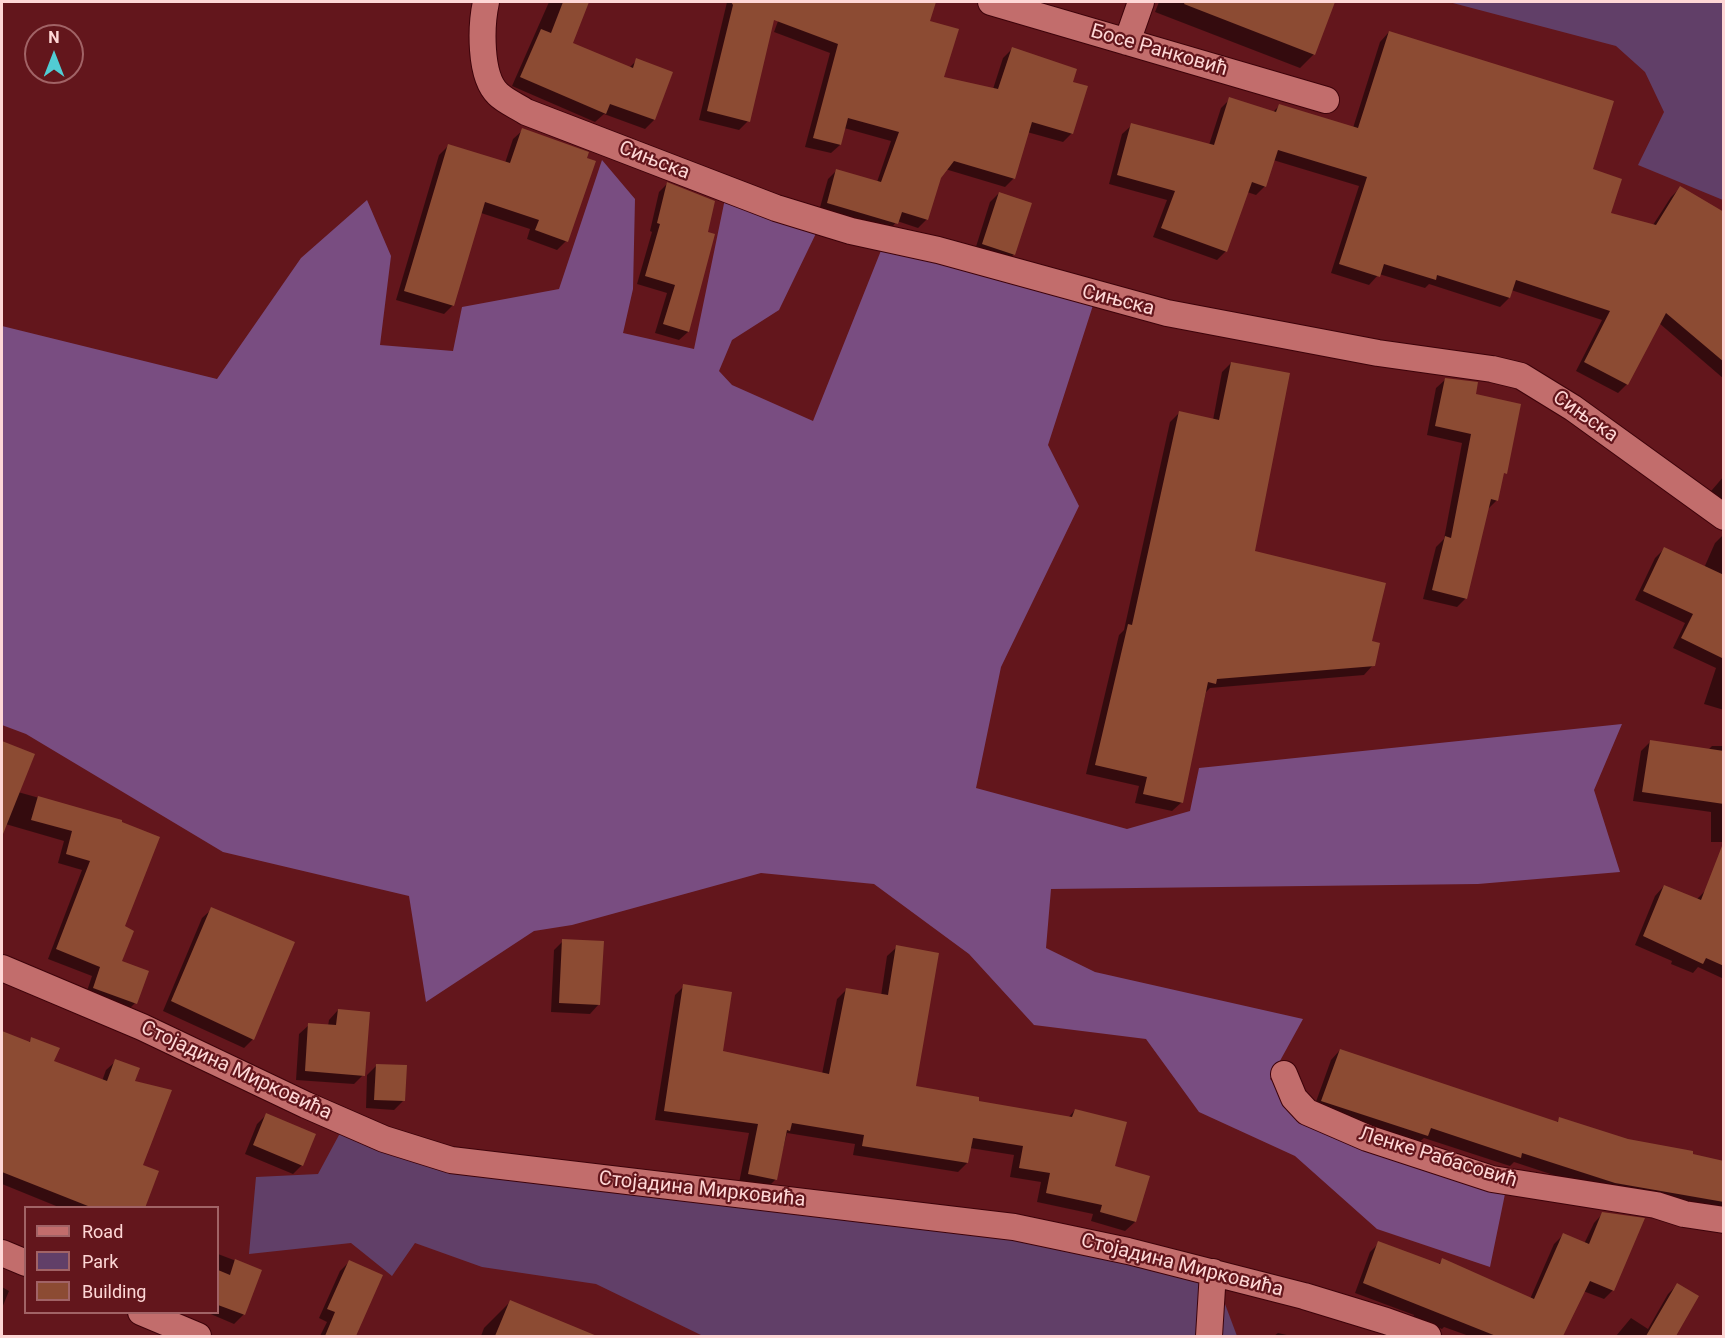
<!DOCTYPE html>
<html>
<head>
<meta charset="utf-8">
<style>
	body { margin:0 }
	#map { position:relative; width:1725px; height:1338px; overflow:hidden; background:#63161c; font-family:Roboto,sans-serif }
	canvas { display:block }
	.frame { position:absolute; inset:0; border:3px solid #fed7d6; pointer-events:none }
	.legend { position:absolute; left:24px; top:1206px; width:195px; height:108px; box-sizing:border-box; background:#63161c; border:2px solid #a16366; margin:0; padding:8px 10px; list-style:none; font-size:18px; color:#fed7d6 }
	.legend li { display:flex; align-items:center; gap:12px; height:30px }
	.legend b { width:30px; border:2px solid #a16366 }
	.north { position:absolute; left:24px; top:24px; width:60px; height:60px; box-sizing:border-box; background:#63161c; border:2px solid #a16366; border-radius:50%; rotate:0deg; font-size:16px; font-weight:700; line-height:24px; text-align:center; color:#fed7d6 }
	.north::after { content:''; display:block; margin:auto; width:21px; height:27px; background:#51ccd4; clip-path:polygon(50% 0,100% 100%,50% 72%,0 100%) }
</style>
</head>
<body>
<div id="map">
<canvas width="1725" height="1338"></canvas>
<div class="frame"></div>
<ul class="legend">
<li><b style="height:8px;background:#c26d6c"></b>Road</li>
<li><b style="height:16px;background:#613f68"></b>Park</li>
<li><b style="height:16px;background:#8c4b33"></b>Building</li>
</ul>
<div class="north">N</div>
</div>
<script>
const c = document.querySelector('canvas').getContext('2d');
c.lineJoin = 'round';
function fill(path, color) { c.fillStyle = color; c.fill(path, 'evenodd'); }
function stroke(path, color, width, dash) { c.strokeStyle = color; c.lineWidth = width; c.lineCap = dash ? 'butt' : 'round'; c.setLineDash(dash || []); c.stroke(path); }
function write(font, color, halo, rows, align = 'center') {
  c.font = font + ' Roboto,sans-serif'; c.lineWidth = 4.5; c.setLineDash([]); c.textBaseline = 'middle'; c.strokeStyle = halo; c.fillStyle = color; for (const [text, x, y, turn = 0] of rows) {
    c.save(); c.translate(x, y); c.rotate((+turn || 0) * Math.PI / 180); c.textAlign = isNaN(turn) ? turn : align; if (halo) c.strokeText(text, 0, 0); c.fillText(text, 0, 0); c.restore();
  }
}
const green = new Path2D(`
	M1449,2H1723V200L1638,165L1664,112L1645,72L1616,46Z
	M346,1122L451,1160L702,1186L1213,1272L1237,1336H703L596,1284L482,1267L415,1243L392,1276L351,1243L249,1254L256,1177L318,1174Z`);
const forest = new Path2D(`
	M602,160L635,199L633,289L623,333L694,349L727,189L821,223L779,310L732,340L719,371L732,385L813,421L886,238L1096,296L1048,445L1079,506L1001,667L976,788L1127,829L1190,811L1199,768L1622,724L1594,790L1620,872L1478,884L1051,889L1046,948L1095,972L1303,1019L1270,1079L1307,1112L1506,1189L1490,1267L1377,1229L1295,1156L1199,1112L1146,1039L1034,1025L969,954L874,884L761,873L572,925L534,931L426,1002L409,896L223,852L26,734L2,725V326L217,379L301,258L367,200L391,256L380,345L453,351L462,307L559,289Z`);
const shadow = new Path2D(`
	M549,2H588L571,44L629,68L637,60L671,73L654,120L645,129L604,114L595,122L512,86Z
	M727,2H777L748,121L739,130L699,120Z
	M785,2H846L864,8L866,2H935L928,22L942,78L993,89L1003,58L1012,49L1071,83L1072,133L1063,142L1027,132L1014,178L1005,187L945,169L939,177L927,219L918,228L897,221L888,232L819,211L828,179L837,170L877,182L891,141L844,128L840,145L831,153L805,147L830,53L774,32Z
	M1159,2H1334L1314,54L1300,68L1155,12Z
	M1389,32L1591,170L1609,214L1653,225L1671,197L1680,188L1724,214V379L1659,323L1627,384L1618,393L1576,371L1602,320L1511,290L1509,298L1500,307L1429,284L1425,288L1379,274L1369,285L1331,273L1359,186L1273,160L1265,186L1256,195L1247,192L1226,251L1217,260L1153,237L1167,200L1109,184L1122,134L1132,125L1209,145L1221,108L1230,99L1273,112L1279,106L1353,128L1380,42Z
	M523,130L566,241L557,250L527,239L530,229L481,213L453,305L444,314L396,300L439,155L448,146L505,163L513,139Z
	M667,184L688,332L679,340L655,333L667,293L637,284L652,232L650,231L659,192Z
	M999,193L1014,254L1005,263L974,253L990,202Z
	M1231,363L1253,553L1370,642L1373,665L1364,675L1210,688L1206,692L1182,802L1172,811L1135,803L1139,786L1086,774L1119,635L1124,630L1170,422L1179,413L1213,420L1222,372Z
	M1446,379L1474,396L1497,500L1487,510L1466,598L1457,607L1423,599L1436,547L1444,539L1462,443L1427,435L1436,388Z
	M1724,476V512L1706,497Z
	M1724,534V710L1704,704L1716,668L1673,648L1685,623L1635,600L1655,558L1664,549L1704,568L1715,543Z
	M2,742L33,755L18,792L121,821L123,927L121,962L135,1003L126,1012L85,997L92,976L48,959L82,870L58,863L64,841L2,823Z
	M1650,742L1707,751L1712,746H1724V842H1711V812L1633,801L1641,751Z
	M1664,886L1696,900L1705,891L1724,898V907L1715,929L1724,933V979L1698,967L1693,973L1671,964L1672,961L1635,945L1655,896Z
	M212,909L253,1039L244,1048L163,1011L202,918Z
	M563,941L599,1004L590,1014L551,1012L554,950Z
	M897,947L914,1088L977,1103L1068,1118L1075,1110L1113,1167L1135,1222L1125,1231L1091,1221L1093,1214L1037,1202L1041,1182L1010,1177L1014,1155L970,1148L967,1163L958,1172L853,1155L855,1144L787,1133L775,1180L766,1189L739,1183L749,1133L655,1120L675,995L684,986L722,1052L822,1074L837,999L846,990L881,996L887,956Z
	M338,1010L363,1075L354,1084L296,1080L299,1034L309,1025L328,1026L329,1020Z
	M2,1033L28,1043L32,1039L52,1062L102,1081L106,1070L116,1061L133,1082L144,1208H61L2,1184Z
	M1340,1050L1556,1123L1560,1119L1628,1140L1724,1163V1210L1605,1192L1514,1162L1510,1166L1424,1138L1417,1144L1313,1110L1331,1060Z
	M376,1066L403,1101L394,1110L366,1108L367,1075Z
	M266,1115L302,1165L293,1174L245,1154L257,1124Z
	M1603,1213L1613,1290L1604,1299L1583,1291L1561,1336H1469L1444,1327L1442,1329L1413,1317L1414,1315L1355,1293L1370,1252L1379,1243L1438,1265L1442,1260L1530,1299L1554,1244L1563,1235L1584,1244L1594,1223Z
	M218,1254L260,1270L244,1314L234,1324L206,1312H218Z
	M349,1262L381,1276L355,1336H320L327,1322L319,1318L340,1271Z
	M1677,1285L1697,1297L1674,1336H1616L1631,1318L1648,1329L1668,1294Z
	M2,1287L9,1291L2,1308Z
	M510,1302L595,1336H481L484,1328Z
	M1278,1333L1291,1336H1274Z`);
const building = new Path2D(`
	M563,2H589L573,43L633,68L636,58L673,72L655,120L610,104L606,114L520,77L541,29L551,33Z
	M731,2H936L930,21L959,29L944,77L998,89L1012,47L1077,69L1073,82L1088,86L1073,134L1032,122L1015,179L954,161L941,178L928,220L902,212L898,224L827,203L836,169L881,182L899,132L848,118L841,145L813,138L838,44L774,20L750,122L707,111L733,5Z
	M1185,2H1335L1315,55L1184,4Z
	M1389,31L1614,101L1593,169L1622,179L1611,213L1656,225L1680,186L1724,212V362L1666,313L1628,385L1584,362L1610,311L1516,280L1510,298L1437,275L1436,280L1384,264L1380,277L1339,264L1367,177L1278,150L1266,187L1252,182L1227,252L1161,228L1175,191L1117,175L1131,123L1214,145L1229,97L1276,112L1279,104L1358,128Z
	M522,128L589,152L587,158L596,161L568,242L535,230L539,220L485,202L454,306L404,291L448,144L510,163Z
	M667,182L715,201L708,232L715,234L689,332L663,324L675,285L645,276L660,224L657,223Z
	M999,192L1032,203L1015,255L982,244Z
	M1231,362L1290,373L1255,551L1386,583L1372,641L1380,643L1375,666L1217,679L1216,684L1208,682L1183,803L1143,794L1147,777L1095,765L1128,624L1132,625L1179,411L1219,420Z
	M1445,378L1478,382L1476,394L1521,404L1507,474L1504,473L1498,501L1491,499L1467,599L1432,590L1445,536L1451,538L1471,434L1435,426Z
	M1664,547L1724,575V659L1681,638L1693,614L1643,591Z
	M1650,740L1724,751V804L1642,792Z
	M2,741L35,754L3,834H2Z
	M38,796L122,820V822L160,837L125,926L134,931L122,961L149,971L137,1004L93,988L100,967L56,949L90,861L66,854L72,831L31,820Z
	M1722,846L1724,966L1706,958L1703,964L1643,936L1664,885L1701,900Z
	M211,907L295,942L254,1040L171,1001Z
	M562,939L604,941L600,1005L559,1003Z
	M896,945L939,953L916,1086L979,1097V1101L1072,1117L1075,1109L1127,1122L1115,1166L1150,1176L1136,1222L1100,1212L1102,1205L1046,1193L1050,1173L1019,1168L1023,1146L973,1138L968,1163L862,1146L864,1135L792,1123L790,1131L787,1130L777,1180L748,1174L758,1124L664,1111L683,984L732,992L723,1051L829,1074L846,988L888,995Z
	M338,1009L370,1012L365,1076L305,1071L308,1023L336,1025Z
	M2,1031L30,1042L31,1037L60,1048L54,1061L107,1081L115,1059L140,1068L135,1081L172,1090L143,1165L159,1171L145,1208H93L2,1172Z
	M1340,1049L1558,1122L1559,1117L1628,1139L1693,1151V1154L1724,1161V1202L1615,1183L1522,1153L1521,1158L1431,1128L1428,1136L1321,1101Z
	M376,1064L407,1065L405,1101L374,1100Z
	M266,1113L316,1134L303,1166L253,1145Z
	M1602,1212L1645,1218L1614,1291L1590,1281L1563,1336H1496L1363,1283L1378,1241L1440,1264L1442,1258L1534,1299L1563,1233L1589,1244Z
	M235,1259L262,1270L245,1315L218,1305V1270L230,1275Z
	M349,1260L383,1275L356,1336H325L335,1312L327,1309Z
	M1677,1283L1699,1296L1676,1336H1646Z
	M510,1300L597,1336H495Z`);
const minor = new Path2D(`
	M486,2C481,25 479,76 498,94C505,101 517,106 526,112L776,208L851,231L938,250L1167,313L1378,353L1492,369L1521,376L1573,408L1724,517
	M991,2L1326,100
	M1127,42L1141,2
	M2,968L142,1027L306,1105L384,1139L451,1160L1014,1227L1128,1251L1304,1296L1386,1321L1428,1336
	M1284,1074L1294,1098L1307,1112L1367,1138L1492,1179L1656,1205L1684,1214L1724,1220
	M2,1253L26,1263
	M141,1312L198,1336
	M1209,1336L1213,1272`);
const streetNames = [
	["Босе Ранковић",1159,51,16],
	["Сињска",654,161,21],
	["Сињска",1118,301,14],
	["Сињска",1585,417,35],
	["Стојадина Мирковића",236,1071,25],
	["Ленке Рабасовић",1438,1158,17],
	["Стојадина Мирковића",702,1190,6],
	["Стојадина Мирковића",1182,1266,14]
];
fill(green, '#613f68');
fill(forest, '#794d81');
fill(shadow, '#0007');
fill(building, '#8c4b33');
stroke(minor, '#3d030a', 28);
stroke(minor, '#c26d6c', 26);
write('20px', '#fed7d6', '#63161c', streetNames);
</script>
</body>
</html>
